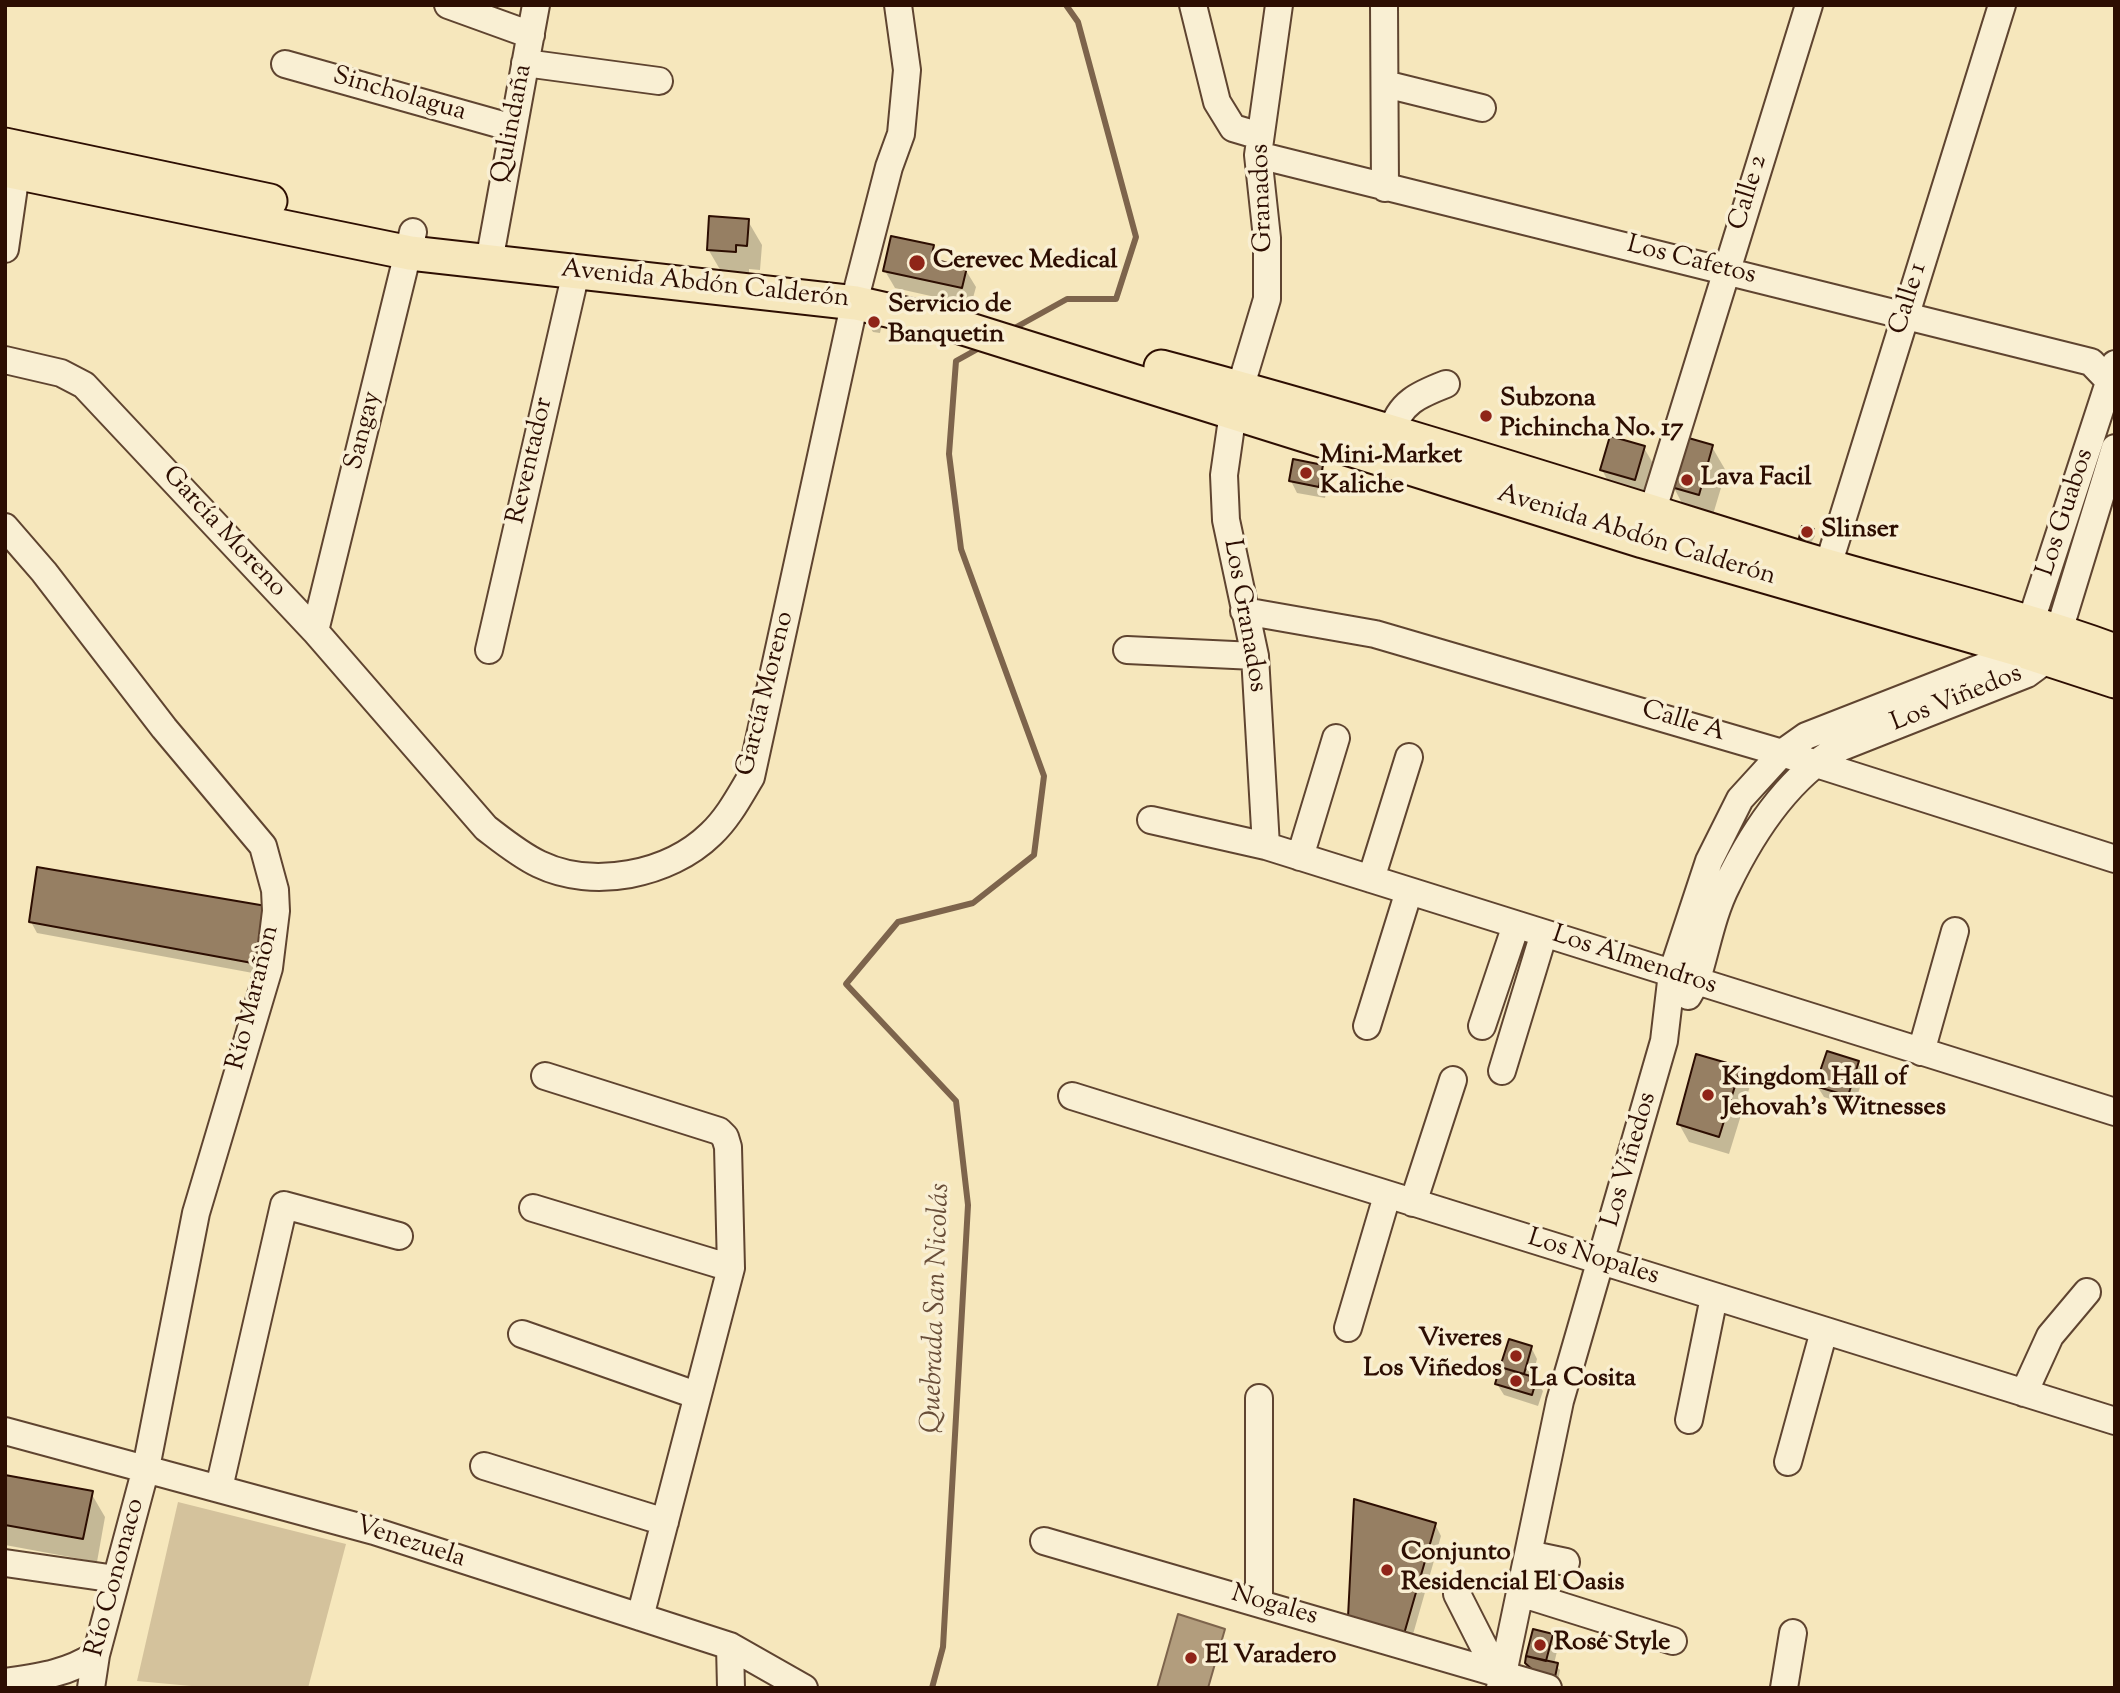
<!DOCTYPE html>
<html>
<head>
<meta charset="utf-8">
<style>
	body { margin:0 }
	#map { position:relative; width:2120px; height:1693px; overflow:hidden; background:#f6e7bc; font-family:"Sorts Mill Goudy",serif }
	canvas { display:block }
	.frame { position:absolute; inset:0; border:7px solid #2d0e02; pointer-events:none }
</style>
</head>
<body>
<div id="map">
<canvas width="2120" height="1693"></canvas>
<div class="frame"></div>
</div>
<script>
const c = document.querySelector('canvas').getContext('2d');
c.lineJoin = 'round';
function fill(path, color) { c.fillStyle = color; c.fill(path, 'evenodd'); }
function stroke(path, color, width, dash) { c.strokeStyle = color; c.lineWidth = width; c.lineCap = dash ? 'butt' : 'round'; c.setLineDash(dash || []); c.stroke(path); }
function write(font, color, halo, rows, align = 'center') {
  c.font = font + ' "Sorts Mill Goudy",serif'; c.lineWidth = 7; c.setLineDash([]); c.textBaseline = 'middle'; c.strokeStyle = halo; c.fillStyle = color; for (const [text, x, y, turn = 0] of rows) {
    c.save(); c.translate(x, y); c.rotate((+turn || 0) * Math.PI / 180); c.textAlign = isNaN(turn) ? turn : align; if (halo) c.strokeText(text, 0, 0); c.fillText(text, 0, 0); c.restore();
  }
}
const green = new Path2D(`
	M178,1502L346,1544L308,1688H213L137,1681Z`);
const water = new Path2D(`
	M1178,1614L1225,1629L1208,1688H1157Z`);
const shadow = new Path2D(`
	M748,221L762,245L760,270L749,269V275L722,273L708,249Z
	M933,247L942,264L965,269L976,287L971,305L895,288L885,271Z
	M872,318L882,324L880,333L873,332L870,327Z
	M1712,447L1726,471L1712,518L1686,511L1673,486Z
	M1644,448L1658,472L1649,503L1615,494L1602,470Z
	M1322,467L1329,478L1325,498L1297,493L1291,481Z
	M1812,531L1815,536L1811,543H1803L1800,538Z
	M271,908L269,976L37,933L31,922Z
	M1858,1063L1864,1074L1854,1107L1824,1097L1817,1086Z
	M1740,1068L1750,1086L1729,1154L1689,1142L1679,1124Z
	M1510,1341L1531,1347L1537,1359L1532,1378L1543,1391L1538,1406L1504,1395L1497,1384Z
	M5,1477L91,1493L105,1517L97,1562L5,1545Z
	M1435,1524L1441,1536L1410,1645L1357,1628Z
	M1552,1635L1558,1647L1554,1664L1560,1670L1558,1681L1539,1677L1526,1663Z`);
const stream = new Path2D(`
	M1011,330L1067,299H1116L1136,237L1078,22L1066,5
	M932,1688L943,1647L968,1205L956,1101L846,984L898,922L973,903L1034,855L1044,776L961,549L949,454L956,361L983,346`);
const building = new Path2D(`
	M709,216L749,219L747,246L736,245V252L707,250Z
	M891,236L934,245L931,259L967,267L962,288L883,271Z
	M1610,436L1645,446L1635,480L1600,470Z
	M1685,437L1713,445L1699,495L1671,487Z
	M1293,459L1323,465L1319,487L1289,481Z
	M1802,526L1814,529L1812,534L1804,539L1799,538Z
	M37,867L272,907L263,965L29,922Z
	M1827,1051L1859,1061L1848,1096L1815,1086Z
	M1696,1054L1741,1067L1719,1137L1677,1124Z
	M1509,1339L1532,1346L1524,1374L1500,1367Z
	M1500,1367L1537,1378L1532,1395L1495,1384Z
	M5,1475L93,1491L83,1539L5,1525Z
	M1354,1499L1436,1523L1404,1634L1348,1617Z
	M1533,1629L1553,1634L1546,1661L1526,1656Z
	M1526,1656L1558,1663L1555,1677L1535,1672L1525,1663Z`);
const minor = new Path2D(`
	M448,5L531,35
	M1193,5L1217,102L1233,128L1260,136
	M1384,5L1385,188
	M525,63L659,81
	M285,64L513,128
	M1385,84L1482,108
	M1258,155L2091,362L2115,387
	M5,249L16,173
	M489,262L536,5
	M5,360L61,373L84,385L315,631L486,828C503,841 520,855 539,864C593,890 669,875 711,834C728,818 739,797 751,777L858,287L889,167L901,134L907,70L898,5
	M1392,433C1398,403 1420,394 1446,384
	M5,527L44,572L164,728L263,846L275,890L276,911L269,968L196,1213L146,1468L96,1655L91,1688
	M1647,529L1809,5
	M1822,585L2002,5
	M1244,611L1375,634L1782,753L2115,859
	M315,631L413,232
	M489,650L576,272
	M1127,650L1255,656
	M1151,820L1266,846L2115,1112
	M1266,846L1255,656L1226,520L1224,475L1233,412L1267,299V238L1258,155L1279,5
	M1300,857L1336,738
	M1371,879L1409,757
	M1688,996L1696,982C1706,951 1712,914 1727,885C1752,833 1787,779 1837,749L2027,674L2046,660L2059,631L2115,448
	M1367,1026L1409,891
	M1482,1026L1516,925
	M1921,1052L1955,931
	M1502,1071L1544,933
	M545,1076L719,1131L725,1137L728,1147L731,1268L640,1617
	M1072,1096L2115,1421
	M1413,1203L1453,1080
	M533,1208L731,1268
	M1348,1328L1387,1196
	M522,1334L696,1395
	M2024,1393L2050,1336L2087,1292
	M1259,1398V1603
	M1689,1420L1714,1297
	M5,1431L374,1531L730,1646L804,1688
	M1788,1462L1824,1331
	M484,1466L665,1522
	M219,1488L284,1205L399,1236
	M1044,1541L1548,1688
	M1528,1554L1566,1562
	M5,1563L116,1579
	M1520,1593L1673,1641
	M1457,1594L1489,1657L1507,1680
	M730,1646L731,1688
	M5,1682C39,1677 66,1674 96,1655
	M1500,1688L1560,1401L1664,1041L1672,973L1709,861L1740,799L1782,753L1806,736L2003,659L2017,649L2031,621L2115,364
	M1784,1688L1793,1633`);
const major = new Path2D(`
	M5,145L270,201
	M5,170L410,253L856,303L954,325L1643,541L2017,649L2115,681
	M1161,367C1376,424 1587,492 1800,558C1905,590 2012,613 2115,651`);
const markers = [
	[917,263,9,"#8f2418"],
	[874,322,7,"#8f2418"],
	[1486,416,7,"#8f2418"],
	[1306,473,7,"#8f2418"],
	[1687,480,7,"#8f2418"],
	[1807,532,7,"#8f2418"],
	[1708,1095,7,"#8f2418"],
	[1516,1356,7,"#8f2418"],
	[1516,1381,7,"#8f2418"],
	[1387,1570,7,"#8f2418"],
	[1540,1645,7,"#8f2418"],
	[1191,1658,7,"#8f2418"]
];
const streetNames = [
	["Sincholagua",399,96,16],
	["Qulindaña",514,124,-79],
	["Calle 2",1750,193,-73],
	["Granados",1264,198,-92],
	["Los Cafetos",1691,262,14],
	["Avenida Abdón Calderón",705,286,6],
	["Calle 1",1910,299,-73],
	["Sangay",365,431,-76],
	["Reventador",532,461,-77],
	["Los Guabos",2067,513,-72],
	["García Moreno",223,533,47],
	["Avenida Abdón Calderón",1636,537,17],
	["Los Granados",1243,616,80],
	["García Moreno",767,694,-76],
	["Los Viñedos",1957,700,-22],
	["Calle A",1683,723,17],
	["Los Almendros",1634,962,18],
	["Río Marañòn",255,998,-76],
	["Los Viñedos",1631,1160,-74],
	["Los Nopales",1593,1259,17],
	["Venezuela",410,1544,18],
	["Río Cononaco",117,1578,-75],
	["Nogales",1274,1607,16]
];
const poiNames = [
	["Cerevec Medical",933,263],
	["Servicio de",888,307],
	["Banquetin",888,337],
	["Subzona",1500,401],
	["Pichincha No. 17",1500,431],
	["Mini-Market",1320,458],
	["Kaliche",1320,488],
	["Lava Facil",1701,480],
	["Slinser",1821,532],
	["Kingdom Hall of",1722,1080],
	["Jehovah's Witnesses",1722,1110],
	["Viveres",1502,1341,"right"],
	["Los Viñedos",1502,1371,"right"],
	["La Cosita",1530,1381],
	["Conjunto",1401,1555],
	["Residencial El Oasis",1401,1585],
	["Rosé Style",1554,1645],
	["El Varadero",1205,1658]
];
const waterNames = [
	["Quebrada San Nicolás",938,1308,-88]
];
fill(green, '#d4c29c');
fill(water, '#b29d7d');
stroke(water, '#7d644c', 2);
fill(shadow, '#0003');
stroke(stream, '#7d644c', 6);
fill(building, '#967f63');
stroke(building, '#2d0e02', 2);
stroke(minor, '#5f4430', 30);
stroke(major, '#2d0e02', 37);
stroke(minor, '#f9efd3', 26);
stroke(major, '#f6e7bc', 33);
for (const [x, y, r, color] of markers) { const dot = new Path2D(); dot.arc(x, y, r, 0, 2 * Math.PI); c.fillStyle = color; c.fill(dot); stroke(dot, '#f9efd3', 2.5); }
write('26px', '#2d0e02', '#f9efd3', streetNames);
write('bold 26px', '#2d0e02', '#f9efd3', poiNames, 'left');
write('italic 28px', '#694e39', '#f9efd3', waterNames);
</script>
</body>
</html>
